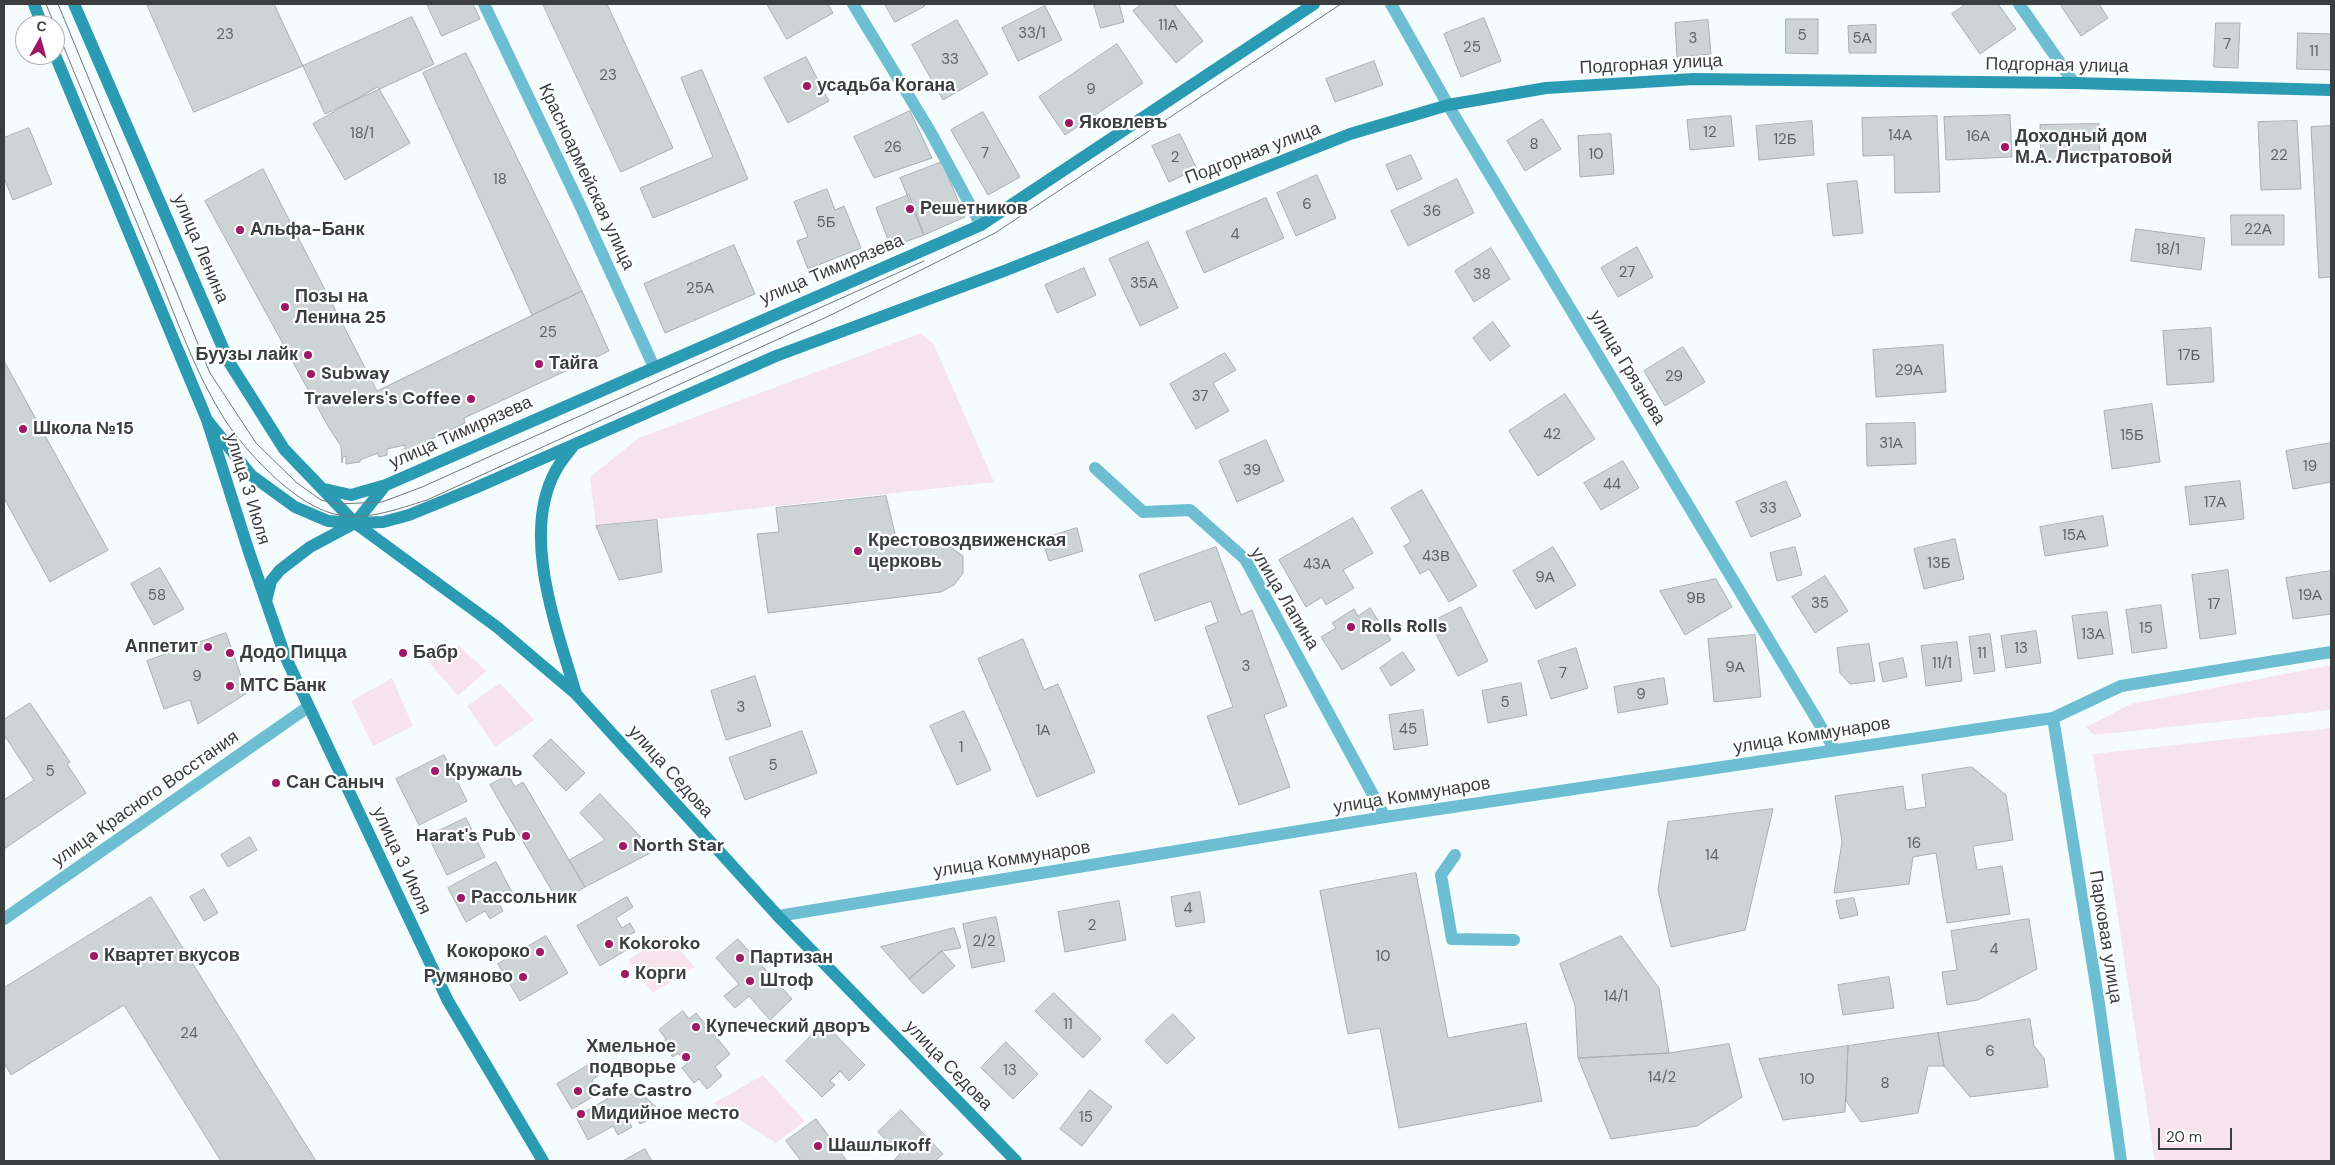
<!DOCTYPE html>
<html>
<head>
<meta charset="utf-8">
<style>
	body { margin:0 }
	#map { position:relative; width:2335px; height:1165px; overflow:hidden; background:#f4fcfe; font-family:"DM Sans",sans-serif }
	canvas { display:block }
	.frame { position:absolute; inset:0; border:5px solid #3b3e3f; pointer-events:none }
	.north { position:absolute; left:15px; top:15px; width:50px; height:50px; box-sizing:border-box; background:#fff; border:1px solid #b1b2b2; border-radius:50%; rotate:7deg; font-size:14px; font-weight:700; line-height:20px; text-align:center; color:#3b3e3f }
	.north::after { content:''; display:block; margin:auto; width:18px; height:22px; background:#a01864; clip-path:polygon(50% 0,100% 100%,50% 72%,0 100%) }
	.scale { position:absolute; left:2158px; top:1128px; width:74px; height:22px; box-sizing:border-box; border:2px solid #3b3e3f; border-top:0; padding-left:6px; font-size:15px; line-height:18px; white-space:nowrap; color:#3b3e3f; -webkit-text-stroke:4px #fff; paint-order:stroke }
</style>
</head>
<body>
<div id="map">
<canvas width="2335" height="1165"></canvas>
<div class="frame"></div>
<div class="north">С</div>
<div class="scale">20 m</div>
</div>
<script>
const c = document.querySelector('canvas').getContext('2d');
c.lineJoin = 'round';
function fill(path, color) { c.fillStyle = color; c.fill(path, 'evenodd'); }
function stroke(path, color, width, dash) { c.strokeStyle = color; c.lineWidth = width; c.lineCap = dash ? 'butt' : 'round'; c.setLineDash(dash || []); c.stroke(path); }
function write(font, color, halo, rows, align = 'center') {
  c.font = font + ' "DM Sans",sans-serif'; c.lineWidth = 4.5; c.setLineDash([]); c.textBaseline = 'middle'; c.strokeStyle = halo; c.fillStyle = color; for (const [text, x, y, turn = 0] of rows) {
    c.save(); c.translate(x, y); c.rotate((+turn || 0) * Math.PI / 180); c.textAlign = isNaN(turn) ? turn : align; if (halo) c.strokeText(text, 0, 0); c.fillText(text, 0, 0); c.restore();
  }
}
const green = new Path2D(`
	M921,333L934,345L994,482L596,526L590,477L639,438Z
	M459,646L486,671L458,696L428,661Z
	M2331,665V710L2094,735L2086,727L2131,704Z
	M392,678L413,726L373,746L351,701Z
	M500,683L534,720L495,747L467,706Z
	M2331,728V1161H2155L2093,754Z
	M667,935L695,967L653,993L628,960Z
	M763,1075L805,1121L776,1143L714,1103Z`);
const building = new Path2D(`
	M147,4H274L303,66L194,112Z
	M427,4H473L480,19L442,36Z
	M543,4H607L673,148L621,172Z
	M767,4H828L833,13L787,39Z
	M885,4H923L925,6L895,22Z
	M1094,4H1119L1124,22L1101,28Z
	M1142,4H1174L1203,41L1176,63L1133,11Z
	M1966,4H1998L2016,29L1980,54L1952,14Z
	M2063,4H2099L2108,18L2081,36L2061,6Z
	M1045,6L1062,40L1018,61L1002,28Z
	M412,17L434,64L325,114L303,66Z
	M1484,18L1501,61L1461,77L1444,34Z
	M1786,19H1818V54L1786,53Z
	M957,20L988,74L943,100L912,45Z
	M1708,20L1711,54L1677,57L1675,23Z
	M2216,23H2240L2238,68L2214,67Z
	M1876,25V53H1849L1848,26Z
	M2298,33L2331,34V70L2297,69Z
	M1117,44L1143,83L1065,135L1039,97Z
	M466,53L582,291L532,315L423,73Z
	M806,57L829,101L788,123L764,78Z
	M1374,61L1383,85L1335,102L1326,79Z
	M702,70L748,179L653,218L640,188L713,157L681,78Z
	M378,87L410,143L345,180L313,124Z
	M910,111L932,158L874,178L854,137Z
	M983,112L1020,177L988,195L951,130Z
	M2010,115L2012,157L1946,160L1944,117Z
	M1731,116L1734,146L1690,150L1687,120Z
	M1937,116L1940,192L1895,193L1894,155L1863,156L1862,118Z
	M1542,119L1561,149L1525,171L1507,141Z
	M1812,121L1814,155L1759,160L1756,126Z
	M2297,121L2301,189L2261,190L2258,122Z
	M2099,124L2100,159L2041,161L2040,125Z
	M2331,126V277L2319,278L2311,127Z
	M29,128L52,184L13,200L4,178V138Z
	M1180,134L1197,169L1169,182L1152,146Z
	M1611,134L1614,174L1580,177L1578,136Z
	M1411,155L1422,179L1397,190L1386,165Z
	M942,162L965,217L924,235L900,178Z
	M263,169L377,391L582,291L609,351L464,418L465,423L405,452V445L387,449V455L379,457L378,453L360,460V462L346,464V456L343,457L342,463L341,446L329,428L205,201Z
	M1317,175L1336,218L1296,236L1277,193Z
	M1457,179L1474,213L1408,246L1391,211Z
	M1857,181L1863,233L1833,236L1827,184Z
	M827,189L835,210L844,206L861,248L808,269L797,241L808,237L794,202Z
	M909,195L924,235L891,247L876,208Z
	M1266,198L1284,238L1204,273L1186,232Z
	M2231,215H2284V245H2232Z
	M2136,229L2205,238L2201,270L2131,261Z
	M1148,242L1178,308L1140,326L1109,259Z
	M734,245L755,294L665,333L644,284Z
	M1637,247L1653,277L1618,297L1601,268Z
	M1491,248L1510,279L1474,302L1455,271Z
	M1084,268L1096,295L1057,313L1045,285Z
	M1493,322L1510,346L1490,361L1473,338Z
	M2211,328L2214,382L2167,385L2163,331Z
	M1943,345L1946,392L1876,397L1873,350Z
	M1683,347L1705,382L1665,406L1644,371Z
	M1225,353L1236,370L1213,383L1229,411L1196,429L1170,384Z
	M4,361L108,550L50,582L4,498Z
	M1565,394L1595,439L1538,476L1509,431Z
	M2152,404L2160,462L2112,469L2104,411Z
	M1915,423L1916,464L1867,466L1866,424Z
	M1266,440L1284,481L1237,502L1219,461Z
	M2331,443V482L2293,489L2286,451Z
	M1623,461L1639,488L1601,510L1584,483Z
	M1786,481L1801,516L1751,537L1736,502Z
	M2240,481L2244,519L2190,525L2185,487Z
	M1422,490L1477,586L1449,602L1429,569L1420,574L1404,546L1411,542L1391,508Z
	M886,496L898,546L937,542L949,546L963,556V573L954,585L941,592L768,613L757,534L779,532L776,508Z
	M2103,516L2108,546L2045,556L2040,527Z
	M1353,518L1373,553L1343,570L1354,588L1326,605L1322,597L1306,607L1279,560Z
	M657,520L662,572L619,580L596,526Z
	M1077,528L1083,551L1049,561L1042,539Z
	M1955,539L1964,579L1924,589L1914,549Z
	M1216,547L1241,615L1252,610L1287,706L1264,715L1290,787L1239,805L1207,716L1233,707L1205,627L1218,622L1211,601L1155,621L1139,575Z
	M1553,547L1576,585L1536,609L1513,571Z
	M1795,547L1802,575L1777,581L1770,553Z
	M160,568L184,609L154,625L131,584Z
	M2228,570L2236,634L2200,639L2192,575Z
	M2331,571V614L2293,619L2286,578Z
	M1825,576L1848,611L1815,633L1792,597Z
	M1716,579L1732,607L1685,635L1660,591Z
	M2161,605L2167,648L2132,653L2126,610Z
	M1461,607L1488,661L1458,676L1430,623Z
	M1370,608L1391,640L1342,670L1321,637L1336,628L1332,623L1354,609L1358,616Z
	M2107,612L2113,654L2078,659L2072,616Z
	M2036,631L2041,663L2006,668L2001,636Z
	M226,633L247,693L198,724L190,700L164,709L147,661Z
	M1990,634L1995,671L1974,674L1969,637Z
	M1755,635L1761,697L1714,702L1708,639Z
	M1023,639L1044,690L1058,684L1095,772L1037,797L978,659Z
	M1957,642L1962,681L1926,686L1921,646Z
	M1869,644L1875,681L1850,684L1840,673L1837,648Z
	M1576,648L1588,688L1551,699L1538,661Z
	M1403,652L1415,670L1391,686L1380,668Z
	M1903,658L1907,677L1883,682L1879,663Z
	M755,676L771,726L726,740L711,691Z
	M1664,678L1668,704L1618,713L1614,687Z
	M1521,683L1527,715L1488,723L1482,691Z
	M30,703L70,762L67,764L86,793L4,849V800L34,780L4,735V720Z
	M1423,710L1428,745L1394,750L1389,715Z
	M964,711L991,770L957,785L930,726Z
	M802,731L817,773L745,800L729,758Z
	M551,739L585,773L566,791L533,756Z
	M444,755L467,801L419,825L396,779Z
	M1972,767L2006,795L2013,840L1973,846L1977,870L2002,866L2010,914L1947,923L1936,853L1913,857L1909,884L1834,893L1842,842L1835,796L1903,786L1906,810L1926,807L1922,775Z
	M508,775L515,787L523,782L585,887L559,903L490,785Z
	M600,794L654,851L585,887L569,860L605,840L580,813Z
	M1773,809L1745,930L1671,947L1658,890L1668,822Z
	M466,818L485,857L447,875L428,836Z
	M250,837L257,850L228,867L221,855Z
	M496,862L514,896L499,904L503,911L490,919L485,911L466,922L448,888Z
	M1416,873L1448,1038L1526,1023L1542,1101L1399,1128L1380,1028L1348,1034L1320,891Z
	M204,889L218,913L204,921L190,897Z
	M1200,892L1205,922L1176,927L1171,897Z
	M151,897L316,1161H221L124,1005L11,1075L4,1063V988Z
	M627,897L633,907L616,918L622,928L630,923L635,932L627,936L633,946L600,966L577,926Z
	M1854,898L1858,915L1840,919L1836,901Z
	M1119,901L1126,940L1065,952L1058,912Z
	M996,917L1005,961L972,968L963,924Z
	M2029,919L2037,969L1978,1000L1947,1005L1942,972L1957,970L1951,931Z
	M954,928L961,948L942,951L909,979L881,947Z
	M546,936L568,973L520,1001L498,964Z
	M1621,936L1659,988L1669,1053L1578,1058L1575,1005L1560,964Z
	M738,939L792,999L770,1020L749,996L735,1008L724,996L739,984L716,958Z
	M942,951L955,966L923,994L909,979Z
	M1889,977L1894,1008L1843,1015L1838,985Z
	M1054,993L1101,1039L1083,1058L1035,1011Z
	M683,1011L689,1019L696,1013L730,1054L715,1067L722,1076L707,1089L699,1079L694,1083L682,1068L687,1064L678,1053L673,1057L661,1043L666,1039L659,1030Z
	M1173,1014L1195,1038L1167,1064L1145,1041Z
	M2030,1019L2034,1046L2044,1058L2048,1087L1970,1097L1944,1066L1938,1033Z
	M824,1023L865,1065L849,1081L840,1071L830,1081L835,1085L822,1097L786,1061Z
	M1938,1033L1944,1066H1928L1918,1113L1861,1122L1846,1101L1848,1046Z
	M1006,1042L1038,1074L1013,1099L981,1068Z
	M1729,1044L1742,1097L1697,1126L1611,1139L1578,1058L1669,1053Z
	M1848,1046L1845,1112L1783,1120L1759,1059Z
	M592,1063L599,1075L592,1080L599,1093L572,1109L557,1084Z
	M638,1090L662,1113L640,1124L633,1114L627,1118L632,1127L618,1135L613,1126L588,1140L576,1117L621,1091L625,1098Z
	M1090,1090L1112,1107L1082,1146L1060,1129Z
	M901,1110L943,1154L935,1161H893L900,1154L878,1132Z
	M816,1119L847,1161H801L786,1141Z
	M645,1149L652,1161H623Z`);
const street = new Path2D(`
	M484,4L579,203L654,367
	M853,4L930,131L981,225
	M1391,4L1448,105L1835,750
	M2019,4L2074,83
	M1095,468L1143,512L1190,510L1245,559L1385,817
	M2053,718L2099,1004L2121,1161
	M1455,855L1441,875L1452,939L1514,940
	M778,916L1385,817L2053,718L2121,686L2331,652
	M4,919L308,707`);
const secondary = new Path2D(`
	M34,4L42,25
	M74,4L229,362L284,449L355,523L497,627L576,694L778,916L1016,1161
	M55,55L207,420L249,552L285,656L448,1001L543,1161
	M207,420L251,475L295,507L328,521L355,523L383,522L409,515L475,488L776,356L1004,271L1350,134L1448,105L1546,88L1693,79L2074,83L2331,90
	M574,445C568,453 561,461 556,470C520,535 557,628 576,694
	M324,489L351,495L386,485L981,225L1314,4
	M266,601L271,581L280,570L310,547L355,523L384,487`);
const tram = new Path2D(`
	M46,4C82,91 118,178 155,266C176,317 195,373 225,420C246,452 291,500 328,512C360,524 397,509 427,500L833,314L995,233L1341,4
	M58,4L210,373L256,443L297,483L321,500L338,504L382,502L422,487L924,261`);
const markers = [
	[807,86,5,"#a01864"],
	[1069,123,5,"#a01864"],
	[2005,147,5,"#a01864"],
	[910,209,5,"#a01864"],
	[240,230,5,"#a01864"],
	[285,307,5,"#a01864"],
	[308,355,5,"#a01864"],
	[539,364,5,"#a01864"],
	[311,374,5,"#a01864"],
	[471,399,5,"#a01864"],
	[23,429,5,"#a01864"],
	[858,551,5,"#a01864"],
	[1351,627,5,"#a01864"],
	[208,647,5,"#a01864"],
	[230,653,5,"#a01864"],
	[403,653,5,"#a01864"],
	[230,686,5,"#a01864"],
	[435,771,5,"#a01864"],
	[276,783,5,"#a01864"],
	[526,836,5,"#a01864"],
	[623,846,5,"#a01864"],
	[461,898,5,"#a01864"],
	[609,944,5,"#a01864"],
	[540,952,5,"#a01864"],
	[94,956,5,"#a01864"],
	[740,958,5,"#a01864"],
	[625,974,5,"#a01864"],
	[523,977,5,"#a01864"],
	[750,981,5,"#a01864"],
	[696,1027,5,"#a01864"],
	[686,1057,5,"#a01864"],
	[578,1091,5,"#a01864"],
	[581,1114,5,"#a01864"],
	[818,1146,5,"#a01864"]
];
const numberNames = [
	["11А",1168,26],
	["33/1",1032,34],
	["23",225,35],
	["5",1802,36],
	["3",1693,39],
	["5А",1862,39],
	["7",2227,45],
	["25",1472,48],
	["11",2314,52],
	["33",950,60],
	["23",608,76],
	["9",1091,90],
	["12",1710,133],
	["18/1",362,134],
	["14А",1900,136],
	["16А",1978,137],
	["12Б",1785,140],
	["8",1534,145],
	["26",893,148],
	["7",985,154],
	["10",1596,155],
	["22",2279,156],
	["2",1175,158],
	["18",500,180],
	["6",1307,205],
	["36",1432,212],
	["5Б",826,223],
	["22А",2258,230],
	["4",1235,235],
	["18/1",2168,250],
	["27",1627,273],
	["38",1482,275],
	["35А",1144,284],
	["25А",700,289],
	["25",548,333],
	["17Б",2189,356],
	["29А",1909,371],
	["29",1674,377],
	["37",1200,397],
	["42",1552,435],
	["15Б",2132,436],
	["31А",1891,444],
	["19",2310,467],
	["39",1252,471],
	["44",1612,485],
	["17А",2215,503],
	["33",1768,509],
	["15А",2074,536],
	["43В",1436,557],
	["13Б",1939,564],
	["43А",1317,565],
	["9А",1545,578],
	["58",157,596],
	["19А",2310,596],
	["9В",1696,599],
	["35",1820,604],
	["17",2214,605],
	["15",2146,629],
	["13А",2093,635],
	["13",2021,649],
	["11",1982,654],
	["11/1",1942,664],
	["3",1246,667],
	["9А",1735,668],
	["7",1563,674],
	["9",197,677],
	["9",1641,695],
	["5",1505,703],
	["3",741,708],
	["45",1408,730],
	["1А",1043,731],
	["1",961,748],
	["5",773,766],
	["5",50,772],
	["16",1914,844],
	["14",1712,856],
	["4",1188,909],
	["2",1092,926],
	["2/2",984,942],
	["4",1994,950],
	["10",1383,957],
	["14/1",1616,997],
	["11",1068,1025],
	["24",189,1034],
	["6",1990,1052],
	["13",1010,1071],
	["14/2",1662,1078],
	["10",1807,1080],
	["8",1885,1084],
	["15",1086,1118]
];
const streetNames = [
	["Подгорная улица",1651,65,-3],
	["Подгорная улица",2057,66,1],
	["Подгорная улица",1253,154,-21],
	["Красноармейская улица",586,177,65],
	["улица Ленина",200,249,67],
	["улица Тимирязева",832,270,-23],
	["улица Грязнова",1627,368,59],
	["улица Тимирязева",461,433,-24],
	["улица 3 Июля",247,489,73],
	["улица Лапина",1284,599,59],
	["улица Коммунаров",1812,736,-9],
	["улица Седова",670,772,48],
	["улица Коммунаров",1412,796,-9],
	["улица Красного Восстания",146,799,-35],
	["улица Коммунаров",1012,860,-9],
	["улица 3 Июля",401,861,65],
	["Парковая улица",2105,937,81],
	["улица Седова",948,1066,46]
];
const poiNames = [
	["усадьба Когана",817,86],
	["Яковлевъ",1079,123],
	["Доходный дом",2015,137],
	["М.А. Листратовой",2015,158],
	["Решетников",920,209],
	["Альфа-Банк",250,230],
	["Позы на",295,297],
	["Ленина 25",295,318],
	["Буузы лайк",298,355,"right"],
	["Тайга",549,364],
	["Subway",321,374],
	["Travelers's Coffee",461,399,"right"],
	["Школа №15",33,429],
	["Крестовоздвиженская",868,541],
	["церковь",868,562],
	["Rolls Rolls",1361,627],
	["Аппетит",198,647,"right"],
	["Додо Пицца",240,653],
	["Бабр",413,653],
	["МТС Банк",240,686],
	["Кружаль",445,771],
	["Сан Саныч",286,783],
	["Harat's Pub",516,836,"right"],
	["North Star",633,846],
	["Рассольник",471,898],
	["Kokoroko",619,944],
	["Кокороко",530,952,"right"],
	["Квартет вкусов",104,956],
	["Партизан",750,958],
	["Корги",635,974],
	["Румяново",513,977,"right"],
	["Штоф",760,981],
	["Купеческий дворъ",706,1027],
	["Хмельное",676,1047,"right"],
	["подворье",676,1068,"right"],
	["Cafe Castro",588,1091],
	["Мидийное место",591,1114],
	["Шашлыкoff",828,1146]
];
fill(green, '#f7e3eb');
fill(building, '#ccd4d6');
stroke(building, '#a9b0b3', 1);
stroke(street, '#6dbed3', 12);
stroke(secondary, '#2b9bb4', 12);
stroke(tram, '#747879', 1);
for (const [x, y, r, color] of markers) { const dot = new Path2D(); dot.arc(x, y, r, 0, 2 * Math.PI); c.fillStyle = color; c.fill(dot); stroke(dot, '#fff', 2); }
write('15px', '#5f6465', null, numberNames);
write('18px', '#3b3e3f', '#fff', streetNames);
write('bold 18px', '#3b3e3f', '#fff', poiNames, 'left');
</script>
</body>
</html>
